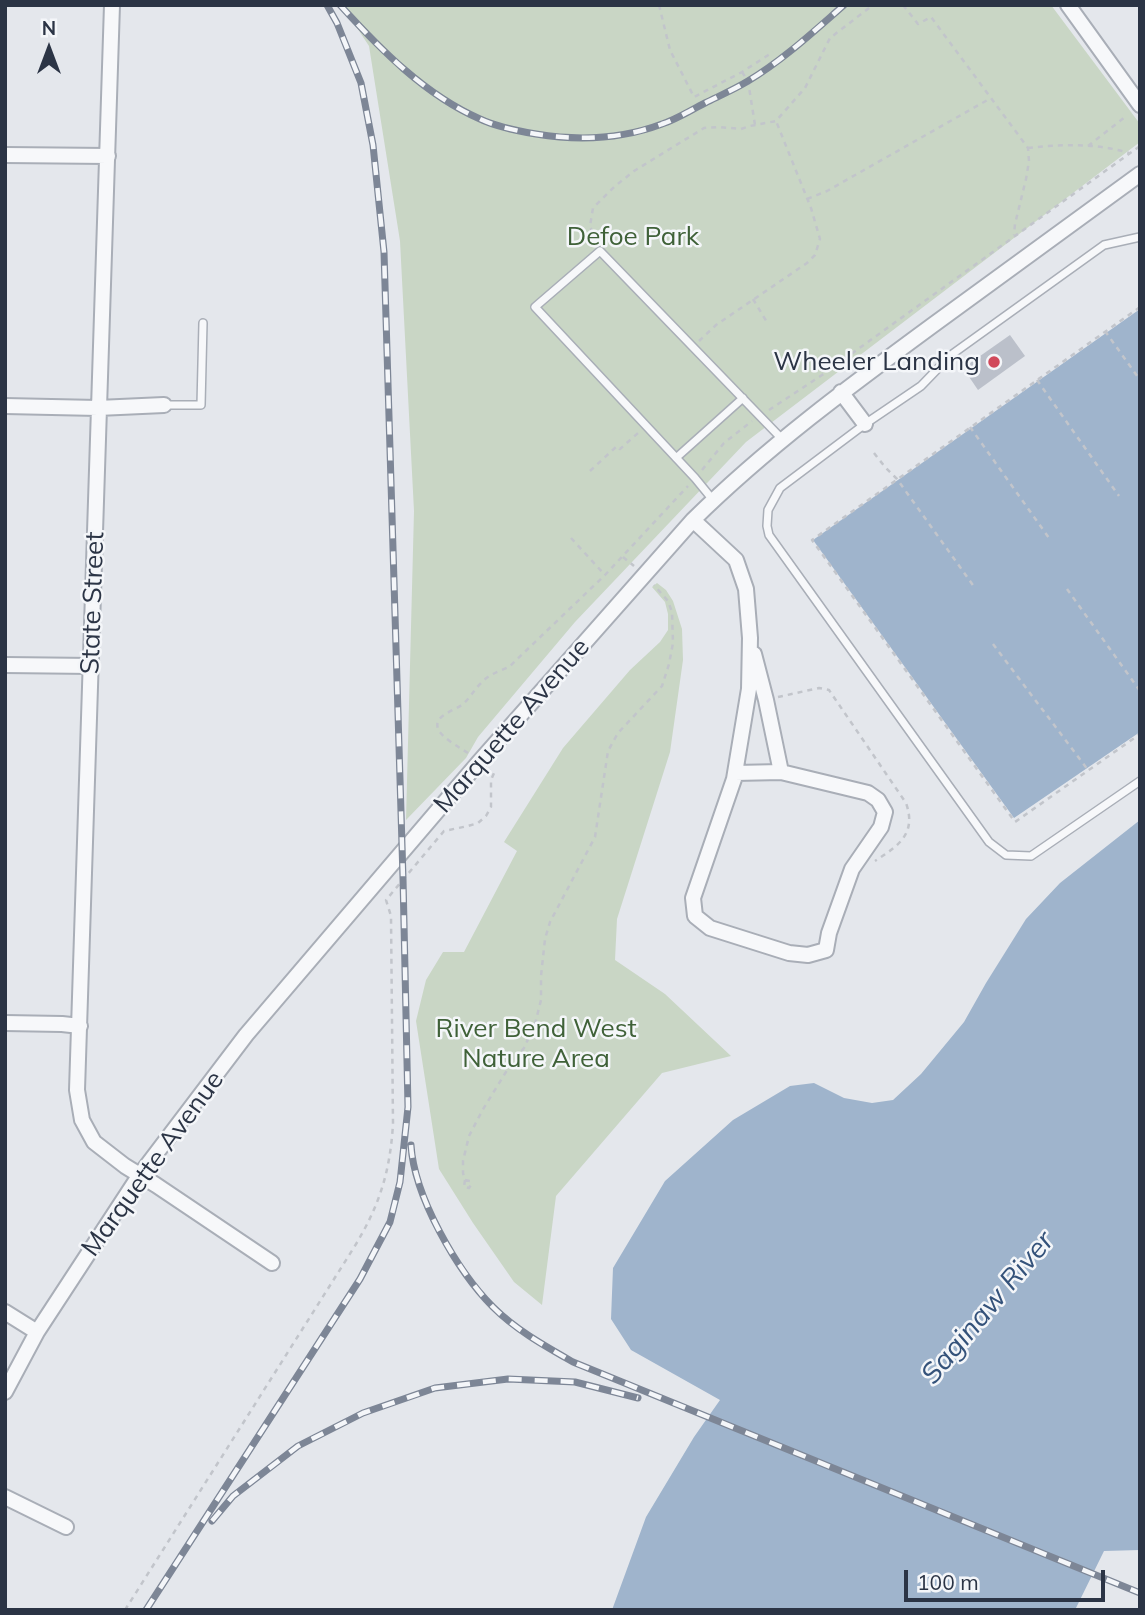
<!DOCTYPE html>
<html>
<head>
<meta charset="utf-8">
<style>
	body { margin:0 }
	#map { position:relative; width:1145px; height:1615px; overflow:hidden; background:#e4e7ec; font-family:Mulish,sans-serif }
	canvas { display:block }
	.frame { position:absolute; inset:0; border:7px solid #2b3445; pointer-events:none }
	.north { position:absolute; left:14px; top:14px; width:70px; height:70px; -webkit-text-stroke:5px #f4f6f9; paint-order:stroke; rotate:0deg; font-size:19px; font-weight:700; line-height:28px; text-align:center; color:#2b3445 }
	.north::after { content:''; display:block; margin:auto; width:24px; height:32px; background:#2b3445; clip-path:polygon(50% 0,100% 100%,50% 72%,0 100%) }
	.scale { position:absolute; left:904px; top:1570px; width:201px; height:32px; box-sizing:border-box; border:4px solid #2b3445; border-top:0; padding-left:9px; font-size:21px; line-height:24px; white-space:nowrap; color:#2b3445; -webkit-text-stroke:5px #f4f6f9; paint-order:stroke }
</style>
</head>
<body>
<div id="map">
<canvas width="1145" height="1615"></canvas>
<div class="frame"></div>
<div class="north">N</div>
<div class="scale">100 m</div>
</div>
<script>
const c = document.querySelector('canvas').getContext('2d');
c.lineJoin = 'round';
function fill(path, color) { c.fillStyle = color; c.fill(path, 'evenodd'); }
function stroke(path, color, width, dash) { c.strokeStyle = color; c.lineWidth = width; c.lineCap = dash ? 'butt' : 'round'; c.setLineDash(dash || []); c.stroke(path); }
function write(font, color, halo, rows, align = 'center') {
  c.font = font + ' Mulish,sans-serif'; c.lineWidth = 5; c.setLineDash([]); c.textBaseline = 'middle'; c.strokeStyle = halo; c.fillStyle = color; for (const [text, x, y, turn = 0] of rows) {
    c.save(); c.translate(x, y); c.rotate((+turn || 0) * Math.PI / 180); c.textAlign = isNaN(turn) ? turn : align; if (halo) c.strokeText(text, 0, 0); c.fillText(text, 0, 0); c.restore();
  }
}
const green = new Path2D(`
	M342,5H1051L1140,124V142L746,442L575,622L478,737L466,758L406,820L414,511L400,241L369,46Z
	M657,583L666,590L673,601L682,629L683,660L670,752L617,919L615,960L665,994L731,1056L662,1073L556,1196L542,1305L514,1282L473,1223L439,1169L416,1021L426,980L443,952H464L517,851L504,842L563,748L630,670L660,642L668,630V614L665,602L652,587Z`);
const water = new Path2D(`
	M1140,309V732L1014,818L813,540Z
	M1140,820V1550L1104,1551L1075,1610H612L646,1517L694,1437L720,1400L631,1350L611,1319L613,1268L665,1181L733,1120L790,1086L814,1083L844,1098L872,1103L893,1100L921,1074L964,1022L986,983L1026,919L1060,883Z`);
const building = new Path2D(`
	M1010,335L1025,356L978,390L963,368Z`);
const path = new Path2D(`
	M659,5L670,50L694,97L742,72L773,52
	M903,5L918,24L931,17L1028,148L1029,161L1026,179L1015,224L1014,235
	M742,72L748,81L755,125
	M1088,146L1125,117
	M1028,148C1061,144 1097,143 1129,153
	M807,199L827,191L991,98
	M596,242L590,226L593,208L614,187L634,171L704,128L719,127L741,129L750,126L776,121L805,88L830,38L873,5
	M753,299L768,324
	M1140,307L812,540L1015,822L1140,734
	M1105,331L1140,380
	M699,341L716,325L807,263L815,255L820,239L811,208L776,121
	M1037,380L1119,496
	M769,410L822,375L1140,146
	M970,427L1049,538
	M874,453L885,467L897,479L975,588
	M702,470L724,443L752,421
	M590,471L617,446L620,449L638,433
	M571,538L604,574
	M623,557L634,566
	M1067,589L1140,691
	M993,644L1088,770
	M778,697L819,688L829,690L906,803C917,834 898,846 875,861
	M468,753C460,748 441,737 438,729C433,715 455,711 463,704C470,698 474,690 481,683C488,675 499,671 509,667L605,575L688,486
	M465,1180L470,1181L471,1185L469,1188L464,1187L465,1180L463,1173V1161L469,1136L482,1111L509,1067L524,1048L535,1024L541,1000V976L545,939L550,922L595,837L608,751L618,733L662,686L669,664L673,643L672,612L668,601L654,585
	M125,1610L353,1249C379,1207 390,1173 393,1124L391,916L386,900L444,831L468,826L478,823L486,816L491,807V780L494,773L490,770`);
const service = new Path2D(`
	M1140,237L1104,245L951,355L921,386L865,424L780,488L768,510L767,526L769,535L989,842L1006,855L1031,856L1140,781
	M164,405H201L203,323
	M676,458L743,398
	M713,500L695,478L535,307L600,251L782,439`);
const minor = new Path2D(`
	M112,5L77,1090L82,1120L94,1142L125,1166L156,1185L272,1263
	M1068,5L1140,105
	M5,155L108,156
	M841,392L865,424
	M5,406L98,408L164,405
	M693,520L736,560L746,589L750,638L749,689L734,779L693,898L695,916L710,928L789,953L808,955L826,950L829,933L852,869L881,827L885,812L878,800L868,793L781,772L735,773
	M754,654L766,700L781,772
	M5,665L92,666
	M5,1023L62,1024L80,1026
	M5,1312L37,1332
	M5,1392L37,1332L139,1176L246,1035L479,762L693,520C767,447 850,386 933,325C1002,275 1071,225 1140,174
	M5,1497L66,1527`);
const rail = new Path2D(`
	M340,5C380,49 425,95 480,119C497,127 518,131 536,134C579,141 622,139 662,124C677,119 691,110 705,103C719,96 735,89 748,81C783,60 813,32 844,5
	M411,1145C414,1196 457,1271 493,1307C516,1330 545,1346 573,1362L1140,1593
	M212,1521L233,1496L298,1446L363,1413L435,1388L508,1379L575,1382L638,1398
	M146,1610L360,1279L390,1222L400,1182L408,1107L403,878L384,252L373,145L361,83L337,23L327,5`);
const markers = [
	[994,362,7,"#d1495b"]
];
const parkNames = [
	["Defoe Park",633,237],
	["River Bend West",536,1029],
	["Nature Area",536,1059]
];
const poiNames = [
	["Wheeler Landing",980,362]
];
const streetNames = [
	["State Street",93,603,-88],
	["Marquette Avenue",512,726,-49],
	["Marquette Avenue",153,1164,-54]
];
const waterNames = [
	["Saginaw River",988,1308,-50]
];
fill(green, '#c9d6c5');
fill(water, '#9fb4cc');
fill(building, '#bbc0ca');
stroke(service, '#a9aeb7', 10);
stroke(minor, '#a9aeb7', 18);
stroke(path, '#c2c5cb', 2.5, [5, 5]);
stroke(service, '#f7f8fa', 7);
stroke(minor, '#f7f8fa', 14);
stroke(rail, '#7d8696', 7);
stroke(rail, '#f4f6f9', 4.5, [13]);
for (const [x, y, r, color] of markers) { const dot = new Path2D(); dot.arc(x, y, r, 0, 2 * Math.PI); c.fillStyle = color; c.fill(dot); stroke(dot, '#f4f6f9', 2.5); }
write('26px', '#3f6138', '#f4f6f9', parkNames);
write('26px', '#2b3445', '#f4f6f9', poiNames, 'right');
write('26px', '#2b3445', '#f4f6f9', streetNames);
write('italic 28px', '#34527a', '#f4f6f9', waterNames);
</script>
</body>
</html>
